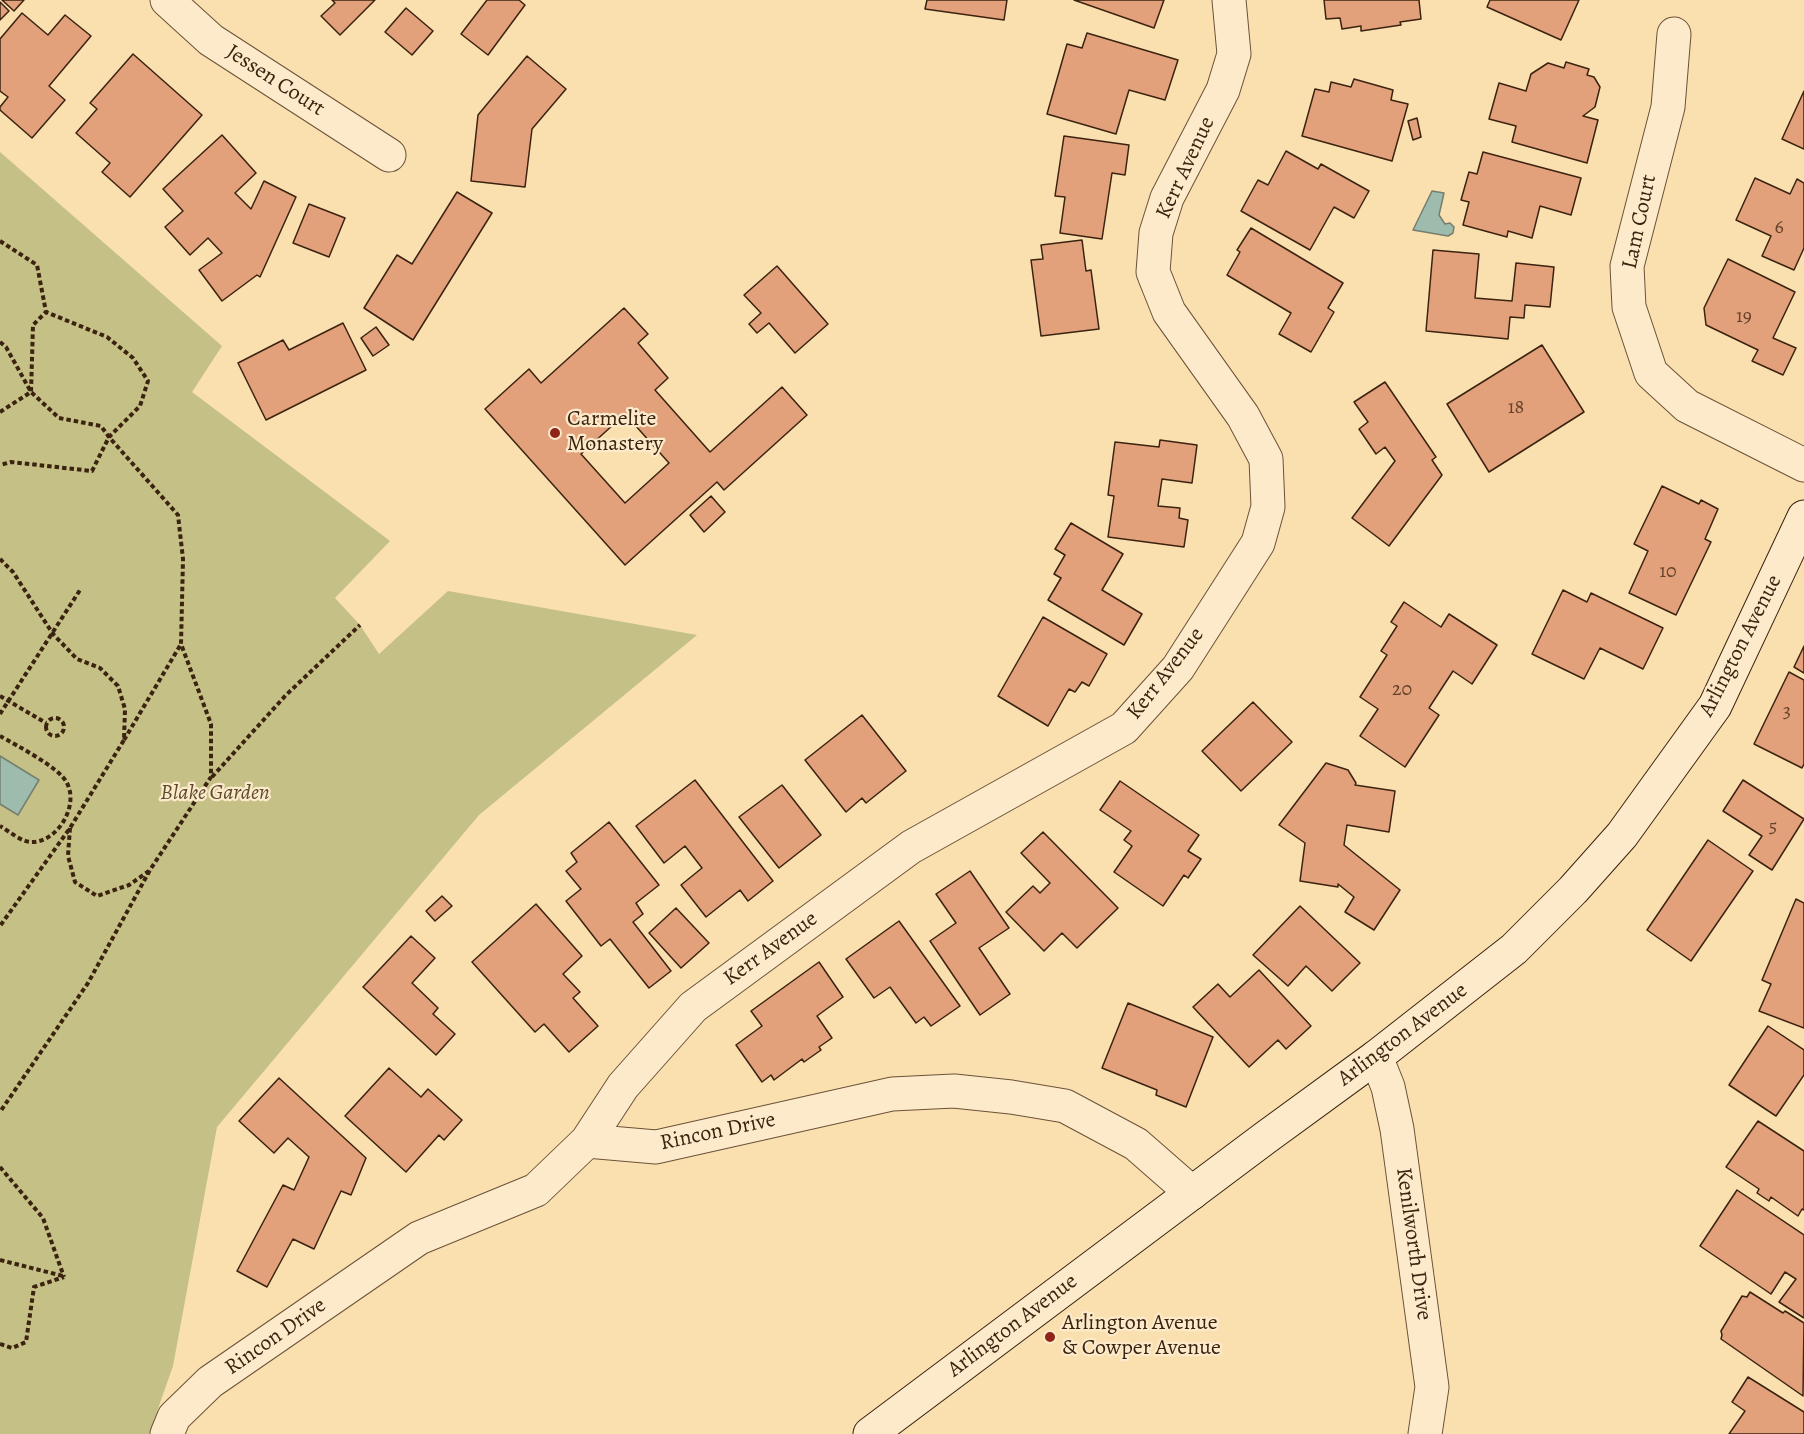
<!DOCTYPE html>
<html>
<head>
<meta charset="utf-8">
<style>
	body { margin:0 }
	canvas { display:block; background:#fadfaf }
</style>
</head>
<body>
<canvas width="1804" height="1434"></canvas>
<script>
const c = document.querySelector('canvas').getContext('2d');
c.lineJoin = 'round';
function fill(path, color) { c.fillStyle = color; c.fill(path, 'evenodd'); }
function stroke(path, color, width, dash) { c.strokeStyle = color; c.lineWidth = width; c.lineCap = dash ? 'butt' : 'round'; c.setLineDash(dash || []); c.stroke(path); }
function write(font, color, halo, rows, align = 'center') {
  c.font = font + ' Alegreya,serif'; c.lineWidth = 4.5; c.setLineDash([]); c.textBaseline = 'middle'; c.strokeStyle = halo; c.fillStyle = color; for (const [text, x, y, turn = 0] of rows) {
    c.save(); c.translate(x, y); c.rotate((+turn || 0) * Math.PI / 180); c.textAlign = isNaN(turn) ? turn : align; if (halo) c.strokeText(text, 0, 0); c.fillText(text, 0, 0); c.restore();
  }
}
const green = new Path2D(`
	M0,152L222,346L192,392L390,541L335,598L360,625L379,654L448,591L697,635L479,815L217,1127L173,1366L149,1434H0Z`);
const water = new Path2D(`
	M1432,191L1444,193L1439,215L1445,224L1450,223L1454,227L1453,233L1448,236L1413,230Z
	M0,756L39,780L18,815L0,804Z`);
const building = new Path2D(`
	M2,0H24L14,11Z
	M332,0H375L340,35L321,16L335,3Z
	M487,0H519L525,5L488,55L461,34Z
	M927,0H1007L1004,20L925,9Z
	M1074,0H1164L1154,28Z
	M1324,0H1419L1421,19L1400,22L1401,25L1361,31V26L1342,29L1340,18L1326,19Z
	M1490,0H1579L1561,40L1487,7Z
	M0,2L9,11L0,20Z
	M406,8L433,31L412,55L385,32Z
	M22,13L48,35L65,15L91,36L49,86L65,100L32,138L0,110V107L8,97L0,91V39Z
	M1087,33L1178,60L1165,100L1129,90L1116,134L1047,114L1067,44L1082,48Z
	M133,54L202,115L130,197L102,172L110,163L76,133L97,109L90,103Z
	M527,56L566,89L532,129L525,187L471,181L478,115Z
	M1566,62L1589,69L1587,75L1594,77L1600,87L1595,107L1583,116L1598,120L1587,163L1512,142L1516,126L1489,119L1499,83L1526,91L1531,74L1548,63L1564,68Z
	M1354,79L1393,90L1391,100L1408,104L1392,161L1302,136L1315,89L1329,92L1331,82L1351,87Z
	M1804,91V149L1782,139Z
	M1417,118L1421,137L1413,140L1408,121Z
	M222,135L256,173L235,193L251,209L264,181L296,197L260,277L257,275L222,301L199,270L222,253L208,238L190,255L165,227L183,211L163,189Z
	M1064,136L1129,145L1125,175L1112,173L1102,239L1060,233L1065,197L1055,196Z
	M1286,151L1318,169L1321,164L1369,191L1354,218L1334,207L1310,250L1241,211L1258,180L1268,185Z
	M1483,152L1581,178L1571,215L1540,206L1532,238L1508,231L1507,237L1463,225L1469,202L1461,200L1469,172L1477,174Z
	M1755,178L1790,194L1797,179L1804,183V248L1794,270L1762,256L1771,236L1736,220Z
	M457,192L492,213L413,340L364,308L397,255L412,264Z
	M309,204L345,218L329,257L293,243Z
	M1251,228L1343,283L1328,308L1334,312L1311,352L1279,334L1291,313L1227,275L1240,252L1237,250Z
	M1082,240L1086,271L1091,270L1099,329L1041,336L1031,260L1043,259L1041,245Z
	M1433,250L1479,254L1475,298L1512,301L1516,263L1554,267L1550,307L1525,305L1524,318L1510,317L1508,339L1426,331Z
	M1728,259L1795,292L1773,338L1796,348L1783,375L1752,361L1758,350L1706,325L1704,308Z
	M777,266L828,324L795,353L769,323L757,333L749,324L761,313L744,295Z
	M624,308L648,334L638,343L668,378L655,390L710,452L782,387L807,415L724,490L717,482L625,565L485,409L529,369L541,383ZM625,414L669,463L625,503L581,454Z
	M343,323L366,370L266,420L238,363L283,340L289,350Z
	M376,327L389,345L373,356L361,338Z
	M1542,345L1584,412L1489,472L1447,404Z
	M1385,382L1436,457L1432,460L1442,475L1389,546L1352,518L1395,461L1385,447L1376,454L1359,429L1368,422L1354,402Z
	M1160,440L1197,445L1192,483L1162,479L1158,506L1180,508L1179,518L1188,520L1184,547L1108,537L1114,496L1108,495L1115,442L1159,447Z
	M1662,486L1699,504L1701,500L1718,509L1705,539L1711,542L1676,615L1629,593L1648,551L1634,544Z
	M711,496L725,512L704,532L690,515Z
	M1071,523L1123,554L1102,590L1142,614L1124,645L1048,600L1061,578L1054,574L1065,555L1055,549Z
	M1563,590L1587,602L1591,593L1663,628L1643,669L1600,648L1584,679L1532,654Z
	M1404,602L1441,627L1449,614L1497,645L1472,684L1453,671L1429,708L1439,715L1405,767L1360,736L1378,709L1360,697L1387,655L1381,651L1397,626L1391,622Z
	M1043,617L1107,654L1089,686L1082,682L1075,692L1069,689L1048,726L998,696Z
	M1804,646V673L1794,667Z
	M1789,672L1804,680V764L1802,768L1754,744Z
	M1253,702L1292,742L1241,791L1202,751Z
	M862,715L906,771L866,803L862,798L846,812L805,760Z
	M1326,763L1348,770L1356,783L1355,785L1395,791L1389,832L1347,825L1344,845L1400,890L1374,930L1345,912L1354,897L1338,884V887L1300,881L1305,843L1279,825Z
	M695,780L773,881L748,901L740,890L706,917L681,885L702,868L685,846L664,863L636,826Z
	M1743,780L1804,819L1772,870L1749,855L1762,836L1723,811Z
	M1120,781L1199,835L1188,851L1201,859L1188,878L1184,875L1163,906L1114,872L1132,846L1124,840L1131,831L1100,810Z
	M782,785L821,835L779,868L739,817Z
	M609,822L659,885L636,903L643,914L633,922L671,971L649,988L610,939L601,946L566,901L581,889L566,871L577,862L571,853Z
	M1043,832L1118,908L1077,948L1062,933L1044,951L1006,912L1033,886L1040,893L1050,883L1021,853Z
	M1708,840L1753,871L1691,961L1647,930Z
	M970,871L1009,928L979,948L1010,994L980,1015L930,941L956,923L936,894Z
	M442,896L452,906L435,921L426,911Z
	M1796,899L1804,903V1028L1759,1011L1771,984L1762,980Z
	M536,904L582,956L563,974L580,992L573,998L598,1026L569,1052L544,1024L535,1032L472,962Z
	M1300,906L1360,963L1332,991L1306,966L1288,986L1253,955Z
	M676,908L709,943L681,968L649,933Z
	M899,921L960,1006L931,1026L924,1017L916,1023L890,987L874,998L846,959Z
	M411,936L435,958L412,983L438,1008L433,1014L455,1034L436,1055L363,987Z
	M819,962L843,997L817,1016L832,1038L819,1047L821,1050L804,1062L802,1059L774,1080L771,1075L762,1082L736,1045L762,1026L751,1011Z
	M1259,970L1311,1026L1286,1049L1278,1040L1249,1067L1193,1007L1218,984L1230,997Z
	M1128,1003L1213,1037L1186,1107L1156,1095L1157,1090L1102,1068Z
	M1768,1026L1804,1050V1075L1776,1116L1729,1085Z
	M389,1068L421,1097L428,1089L462,1120L444,1140L439,1135L406,1172L345,1116Z
	M279,1078L366,1158L351,1195L341,1191L314,1249L293,1239L267,1287L237,1271L283,1185L294,1190L309,1157L288,1138L274,1153L239,1121Z
	M1758,1121L1804,1151V1210L1802,1209L1798,1216L1771,1197L1769,1201L1757,1193L1759,1189L1726,1167Z
	M1737,1190L1804,1235V1318L1779,1302L1796,1279L1785,1272L1771,1294L1700,1246Z
	M1750,1292L1783,1313L1785,1311L1804,1323L1803,1396L1721,1339L1722,1335L1721,1331L1742,1296L1747,1297Z
	M1748,1377L1804,1412V1434H1729L1745,1411L1732,1402Z`);
const path = new Path2D(`
	M0,241L37,265L46,312L107,337L133,358L148,381L140,406L109,437L178,515L183,559L181,644L211,724V777L150,870L88,983L0,1112
	M0,342L6,347L31,392L59,418L101,426L109,437L92,471L11,462L0,465
	M0,412L31,392L33,325L46,312
	M0,559L13,572L53,634L77,659L100,668L118,686L125,709L124,740L70,828L0,926
	M0,696L46,723
	M0,714L80,590
	M46 727a9 9 0 1 1 18 0a9 9 0 1 1-18 0Z
	M0,736C16,745 60,768 67,783C79,806 58,841 33,842C22,843 9,831 0,826
	M124,740L181,644
	M212,777L286,695L360,625
	M70,828L68,856L75,882L97,896L129,885L149,871
	M0,1167L43,1218L64,1277
	M0,1260L63,1276
	M0,1344L12,1348L26,1342L34,1287L64,1277`);
const minor = new Path2D(`
	M167,0L211,40L389,155
	M1674,34L1668,107L1627,266L1629,307L1651,373L1687,406L1804,465
	M1376,1057L1388,1087L1397,1129L1432,1387L1425,1434
	M587,1141L656,1147L892,1094L954,1091L1011,1097L1065,1106L1136,1144L1192,1193
	M167,1434L174,1417L210,1382L419,1238L536,1190L587,1141L623,1086L693,1007L911,847L1124,728L1178,668L1258,543L1268,507L1266,459L1243,416L1169,312L1153,272L1156,233L1167,198L1223,90L1234,54L1229,0`);
const secondary = new Path2D(`
	M870,1434L1265,1138L1376,1057L1514,949L1573,890L1622,835L1715,706L1804,517`);
const markers = [
	[555,433,6,"#8f2418"],
	[1050,1337,6,"#8f2418"]
];
const numberNames = [
	["6",1779,228],
	["19",1744,317],
	["18",1516,408],
	["10",1668,572],
	["20",1402,690],
	["3",1787,712],
	["5",1773,827]
];
const streetNames = [
	["Jessen Court",275,81,33],
	["Kerr Avenue",1186,168,-65],
	["Lam Court",1640,222,-78],
	["Arlington Avenue",1741,646,-63],
	["Kerr Avenue",1166,674,-52],
	["Kerr Avenue",771,949,-36],
	["Arlington Avenue",1403,1035,-37],
	["Rincon Drive",718,1132,-12],
	["Kenilworth Drive",1413,1244,82],
	["Arlington Avenue",1013,1326,-37],
	["Rincon Drive",276,1337,-35]
];
const poiNames = [
	["Carmelite",567,420],
	["Monastery",567,445],
	["Arlington Avenue",1062,1324],
	["& Cowper Avenue",1062,1349]
];
const parkNames = [
	["Blake Garden",215,794]
];
fill(green, '#c4c086');
fill(water, '#9ebcae');
stroke(water, '#767f6f', 1.5);
fill(building, '#e2a07b');
stroke(building, '#3b2310', 1.5);
stroke(minor, '#6b5238', 35);
stroke(secondary, '#3b2310', 35);
stroke(path, '#3b2310', 4, [4.5, 3]);
stroke(minor, '#fceacb', 33);
stroke(secondary, '#fceacb', 33);
for (const [x, y, r, color] of markers) { const dot = new Path2D(); dot.arc(x, y, r, 0, 2 * Math.PI); c.fillStyle = color; c.fill(dot); stroke(dot, '#fceacb', 2); }
write('20px', '#65422b', null, numberNames);
write('22px', '#3b2310', '#fceacb', streetNames);
write('22px', '#3b2310', '#fceacb', poiNames, 'left');
write('italic 22px', '#5d4a2e', '#fceacb', parkNames);
</script>
</body>
</html>
